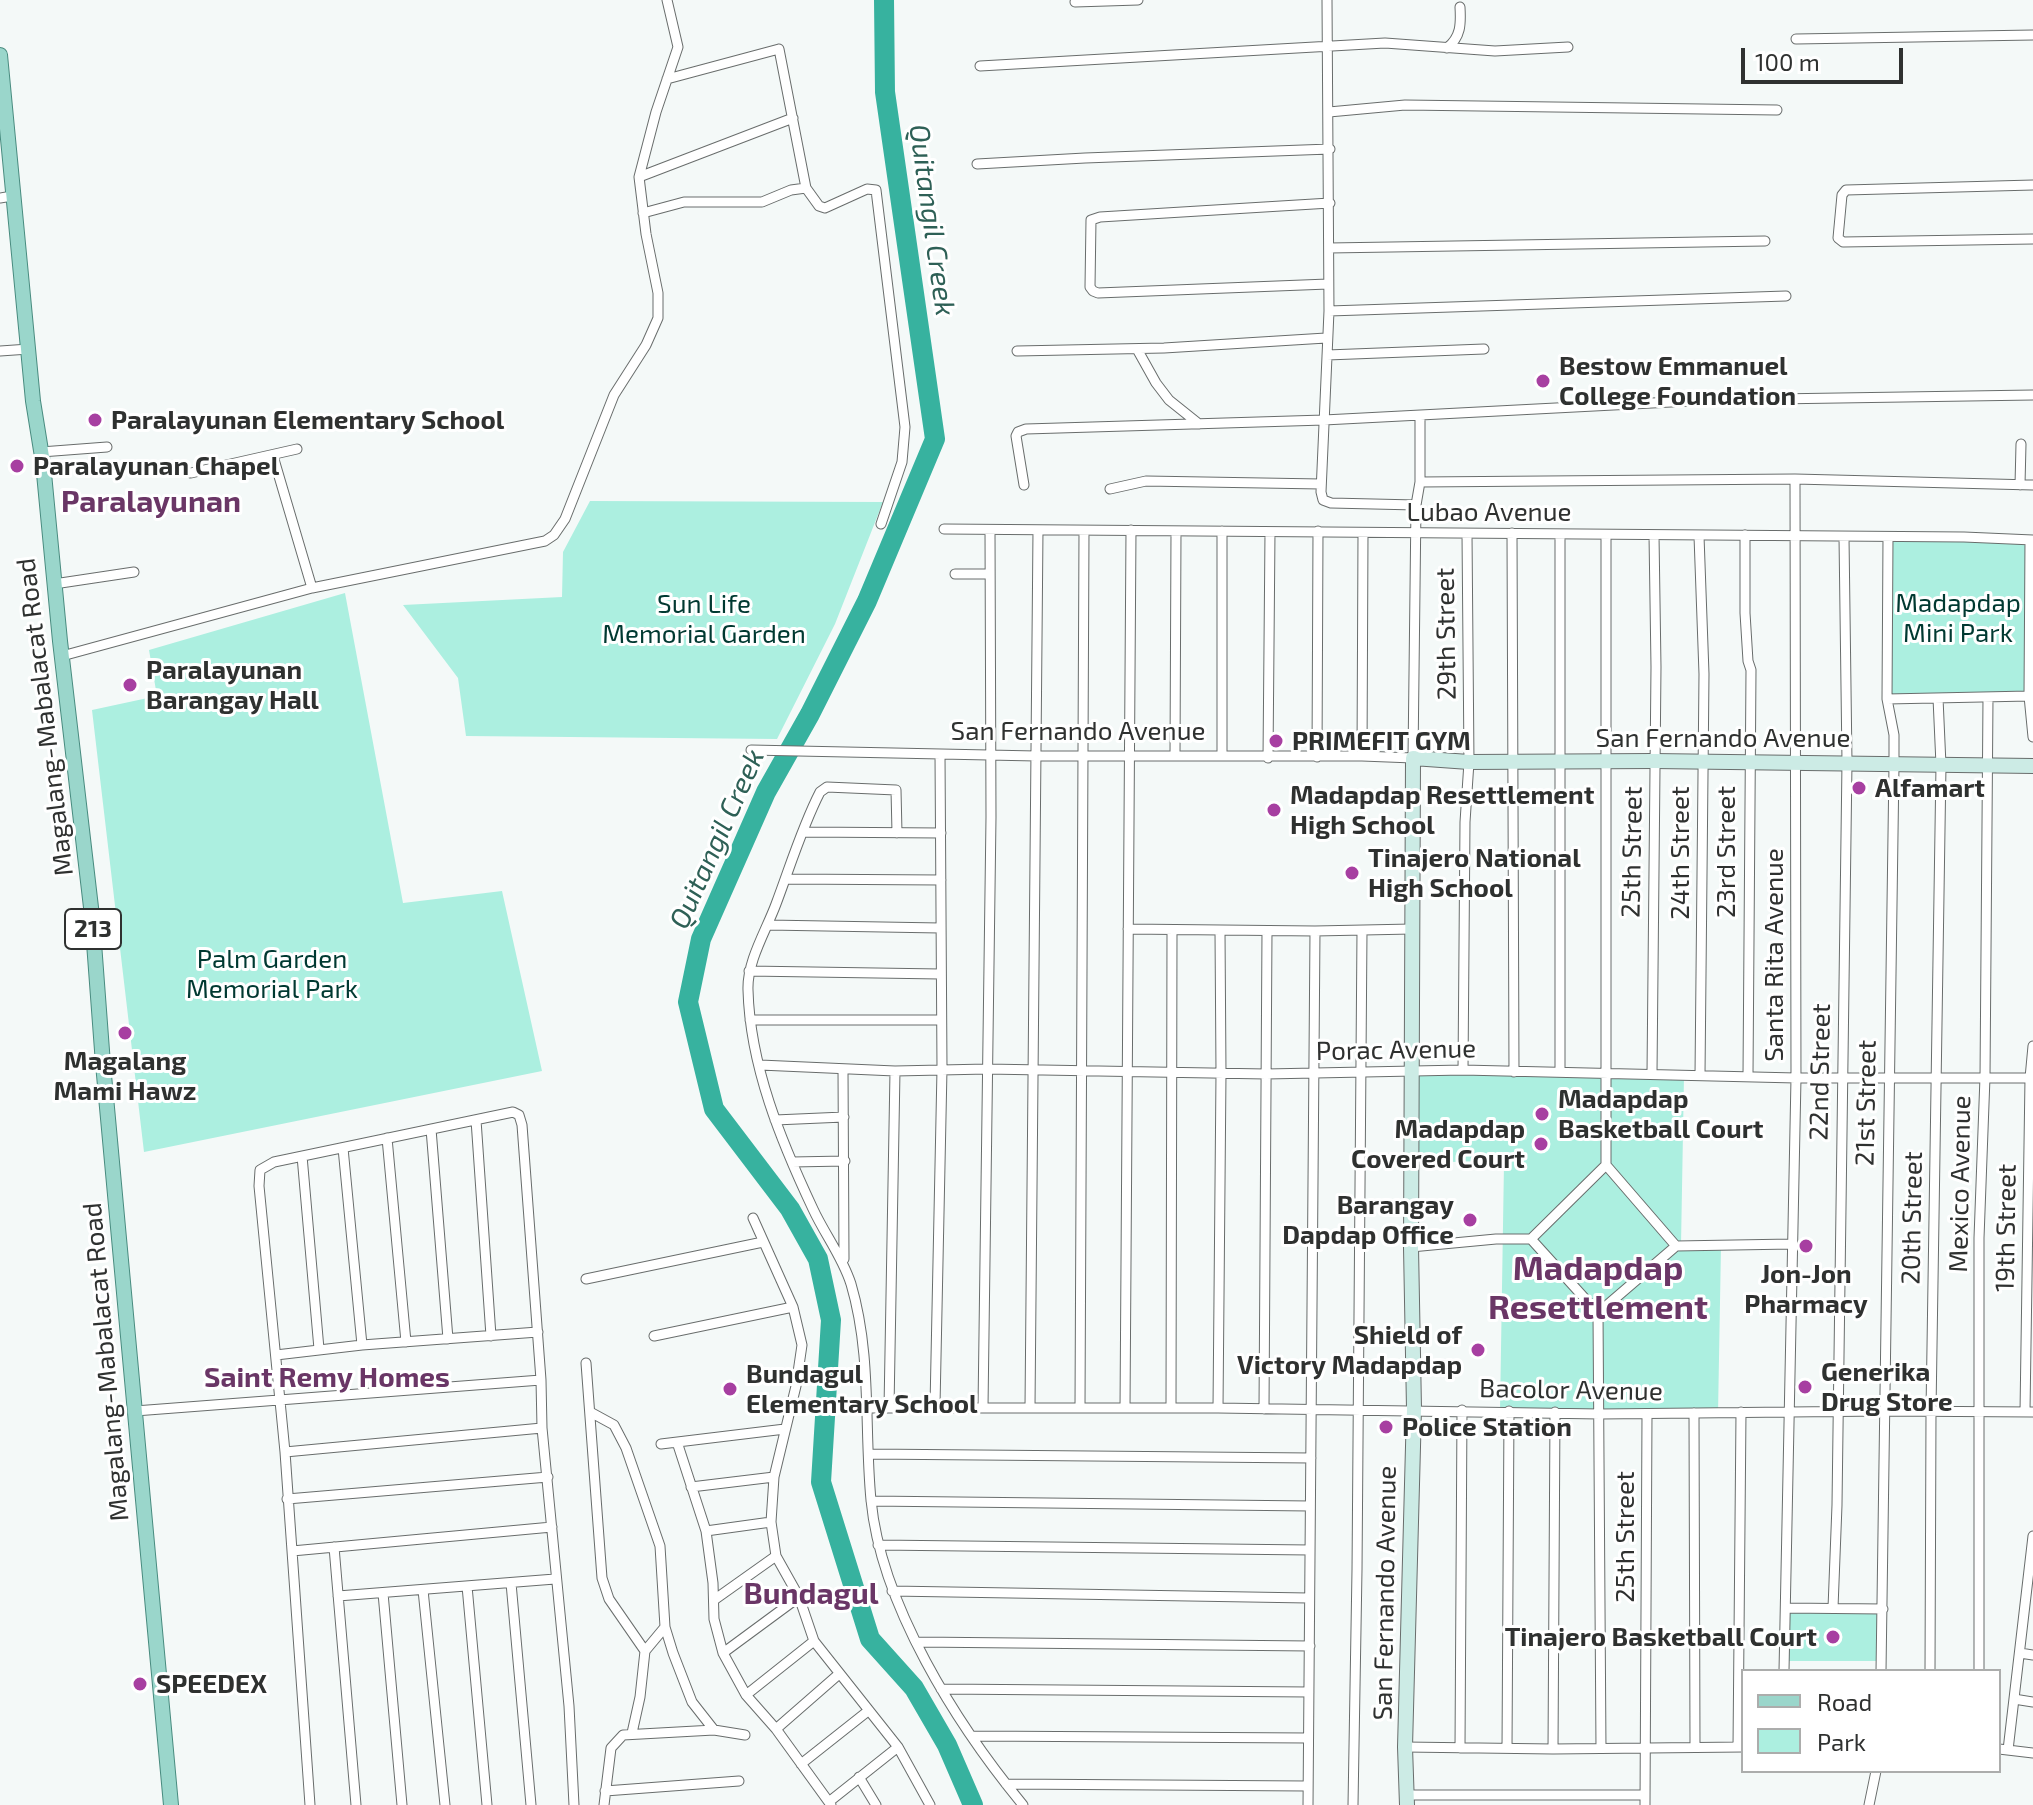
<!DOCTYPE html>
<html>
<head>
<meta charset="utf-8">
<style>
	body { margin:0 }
	#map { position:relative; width:2033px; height:1805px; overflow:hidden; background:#f4f9f8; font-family:"Exo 2",sans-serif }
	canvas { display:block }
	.legend { position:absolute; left:1741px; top:1669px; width:260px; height:104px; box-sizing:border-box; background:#fff; border:2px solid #acadac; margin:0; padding:10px 14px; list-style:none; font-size:24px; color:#2f3130 }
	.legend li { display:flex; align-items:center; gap:16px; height:40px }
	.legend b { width:40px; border:2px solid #acadac }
	.scale { position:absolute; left:1741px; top:48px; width:162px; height:36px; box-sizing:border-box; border:4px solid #2f3130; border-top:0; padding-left:10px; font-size:24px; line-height:28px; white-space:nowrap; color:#2f3130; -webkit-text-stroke:6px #fff; paint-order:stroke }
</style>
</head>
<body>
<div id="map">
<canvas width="2033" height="1805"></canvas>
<ul class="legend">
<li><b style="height:10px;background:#9ad6cb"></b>Road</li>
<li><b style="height:22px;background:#acefe0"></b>Park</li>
</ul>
<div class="scale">100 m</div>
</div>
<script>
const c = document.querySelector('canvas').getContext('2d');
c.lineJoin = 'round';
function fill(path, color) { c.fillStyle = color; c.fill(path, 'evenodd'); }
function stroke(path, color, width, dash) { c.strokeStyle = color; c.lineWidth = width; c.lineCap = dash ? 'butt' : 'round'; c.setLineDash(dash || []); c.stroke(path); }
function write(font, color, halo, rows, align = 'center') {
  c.font = font + ' "Exo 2",sans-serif'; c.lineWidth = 6; c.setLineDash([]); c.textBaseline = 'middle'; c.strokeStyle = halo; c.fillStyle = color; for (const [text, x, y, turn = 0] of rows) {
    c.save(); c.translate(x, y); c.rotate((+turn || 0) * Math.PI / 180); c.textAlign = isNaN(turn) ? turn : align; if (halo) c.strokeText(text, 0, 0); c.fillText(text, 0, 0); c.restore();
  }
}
const green = new Path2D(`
	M590,501L883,502L835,624L777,739L466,736L458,678L403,605L562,597L563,552Z
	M1888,537L2030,540L2029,696L1887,699Z
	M345,593L403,903L502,891L542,1071L144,1152L92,710L157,696L149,650Z
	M1416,1072L1684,1076L1681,1245L1721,1246L1718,1414L1500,1411L1504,1163L1414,1161Z
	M1788,1612H1879V1661H1787Z`);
const river = new Path2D(`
	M884,0L885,92L935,439L867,601L810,714L766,792L701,939L688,1002L714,1109L790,1209L818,1259L831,1320L821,1482L870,1639L914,1688L947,1745L973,1805`);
const minor = new Path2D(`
	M1327,0L1329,311L1321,492L1323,500L1331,503L1416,505
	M1075,2L1138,0
	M1796,39L2033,35
	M1447,48C1461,37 1461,24 1460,7
	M980,66L1385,43L1495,51L1568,47
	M1329,112L1405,105L1777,110
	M977,164L1085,158L1330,149
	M639,177L793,118
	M2033,185L1846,190L1842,195L1838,238L1843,242L2033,239
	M806,188L819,206L825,208L867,189L876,190L905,427L902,462L881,524
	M0,198L12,196
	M643,213L684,202H762L791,190L806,188L779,49L667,79
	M1329,248L1765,241
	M1328,284L1098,293L1093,291L1090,287L1091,220L1100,217L1330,203
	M1329,311L1786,296
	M1137,349L1156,383L1169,400L1199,424
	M0,351L29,349
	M1017,351L1164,348L1326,338
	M1327,355L1484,349
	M41,452L107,447
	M273,456L312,588
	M191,473L297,449
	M1420,482L1795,479L2033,485
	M1024,485L1016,436L1018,432L1026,429L1324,420L1710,400L2033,395
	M2020,485L2021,444
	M1110,489L1146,481L1321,484
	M944,529L1964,537L2033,540
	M1222,531V756
	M1512,533L1514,1072
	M1560,534V1072
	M1745,535V613L1748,661L1751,670L1748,1075
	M1699,536L1704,674L1700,1075
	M2030,540L2029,696L2033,737
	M955,574H990
	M54,584L134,572
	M62,656L312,588L545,541L554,535L565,519L614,395L646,345L658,318V293L646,234L639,177L656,112L678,47L667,0
	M1887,699L2029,696
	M751,750L1036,756H1362L1413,758L1416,505L1420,482V416
	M1175,756L1176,531
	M1362,756L1363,533
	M1317,757L1318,531
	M1268,758L1270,532
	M804,832L941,833
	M897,833L896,790L827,787L820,792C802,827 790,867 776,904C766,931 747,961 748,990C750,1066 781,1141 813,1209C825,1235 842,1256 851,1284C872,1355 864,1427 871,1500C881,1605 957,1725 1023,1805
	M786,879L941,880
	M768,925L940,928
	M1128,929L1315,931L1412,929
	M749,971L940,974
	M750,1020H941
	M760,1065L895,1071L987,1069L1266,1074L1463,1070L1796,1078H2033
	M843,1069L844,1259
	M1463,1070L1465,822L1469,762L1467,534
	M1652,1073L1656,667L1654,535
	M476,1120L491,1336
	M775,1120L844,1117
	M431,1129L448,1339
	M387,1138L406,1342
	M343,1148L362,1345
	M302,1156L319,1349
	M792,1162L845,1161
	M753,1218L793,1307L802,1345L796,1386L774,1477L771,1522L776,1556L799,1597L814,1641L898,1747L930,1805
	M1676,1246L1792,1244
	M1411,1247L1496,1239H1531
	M586,1279L763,1242
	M1598,1313L1676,1246L1606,1165V535
	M654,1336L793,1307
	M276,1355L362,1345L538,1332
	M586,1363L602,1578L609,1599L645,1651L640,1697L632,1733
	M935,1406L942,1069L940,754
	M983,1407L991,817L990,530
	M1030,1407L1038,530
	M1080,1407L1084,531
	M868,1408H1218L1600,1414L1884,1411L2033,1412
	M889,1408L895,1071
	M1125,1408L1131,530
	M1171,1408L1172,931
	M1218,1408L1221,1073L1220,931
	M1264,1409L1267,931
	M135,1411L541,1380
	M2025,1412L2030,1078L2033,1046
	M592,1413L614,1425L626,1448L660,1546L665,1627L673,1653L692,1702L714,1730
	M1694,1413L1695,1747
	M677,1442L706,1531L713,1583L714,1619L723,1653L746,1695L776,1729L831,1805
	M661,1444L785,1429
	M285,1452L542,1428
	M869,1454L1311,1458
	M691,1487L774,1477
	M287,1499L548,1477
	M871,1501L1310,1506
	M706,1531L771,1522
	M878,1545L1310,1550
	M334,1547L356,1805
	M292,1551L552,1527
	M511,1583L531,1805
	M467,1586L487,1805
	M423,1590L445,1805
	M892,1591L1308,1598
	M383,1593L402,1805
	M338,1596L555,1579
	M714,1600L776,1556
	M1786,1608L1883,1609
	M1833,1608L1837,1505L1847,762L1844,537
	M918,1642L1310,1646
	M645,1651L665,1627
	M723,1653L799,1597
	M2020,1653L2033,1655
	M1784,1671L1796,1078L1795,479
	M1881,1671L1894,765V735L1887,699L1888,537
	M1930,1671L1931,1411L1941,765L1938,698
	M1979,1671V1238L1985,1077L1988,698
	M941,1689L1309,1692
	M746,1695L814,1641
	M2014,1699L2033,1702
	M776,1729L839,1674
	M973,1736L1308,1738
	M1405,1747L1553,1749L1743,1747
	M1738,1747L1741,1412
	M1460,1748L1462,1410
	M1507,1748L1509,1411
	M1601,1748L1598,1313L1531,1239L1606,1165
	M1553,1749L1555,1412
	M1999,1749L2033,1753
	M2008,1750L2033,1536
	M801,1764L868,1711
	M859,1777L876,1805
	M1006,1784L1307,1786
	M605,1791L739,1781
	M1406,1795H1645
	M830,1801L898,1747
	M310,1805L285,1452L259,1186L260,1170L274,1162L513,1112L519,1115L522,1125L541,1380L542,1428L569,1706L574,1805
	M604,1805L611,1748L623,1735L714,1730L745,1735
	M1308,1805L1315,931
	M1353,1805L1357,1570L1362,931
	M1645,1805L1647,1414
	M1869,1805L1876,1771`);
const secondary = new Path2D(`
	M1407,1805L1405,1747L1414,1409L1411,1247L1413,758L1469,762L1654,761L2033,766`);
const primary = new Path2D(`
	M0,55L33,401L43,463L60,641L92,916L103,1064L171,1805`);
const markers = [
	[1543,381,8,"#a73fa1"],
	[95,420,8,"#a73fa1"],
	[17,466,8,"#a73fa1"],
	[130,685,8,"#a73fa1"],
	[1276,741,8,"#a73fa1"],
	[1859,788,8,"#a73fa1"],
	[1274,810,8,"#a73fa1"],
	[1352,873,8,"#a73fa1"],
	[125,1033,8,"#a73fa1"],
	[1542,1114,8,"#a73fa1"],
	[1541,1144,8,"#a73fa1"],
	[1470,1220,8,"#a73fa1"],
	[1806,1246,8,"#a73fa1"],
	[1478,1350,8,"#a73fa1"],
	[1805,1387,8,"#a73fa1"],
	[730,1389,8,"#a73fa1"],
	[1386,1427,8,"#a73fa1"],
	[1833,1637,8,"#a73fa1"],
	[140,1684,8,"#a73fa1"]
];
const shields = [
	[93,929,56]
];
const shieldNames = [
	["213",93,929]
];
const poiNames = [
	["Bestow Emmanuel",1559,366],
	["College Foundation",1559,396],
	["Paralayunan Elementary School",111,420],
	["Paralayunan Chapel",33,466],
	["Paralayunan",146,670],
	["Barangay Hall",146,700],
	["PRIMEFIT GYM",1292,741],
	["Alfamart",1875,788],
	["Madapdap Resettlement",1290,795],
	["High School",1290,825],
	["Tinajero National",1368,858],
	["High School",1368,888],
	["Magalang",125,1061,"center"],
	["Mami Hawz",125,1091,"center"],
	["Madapdap",1558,1099],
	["Basketball Court",1558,1129],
	["Madapdap",1525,1129,"right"],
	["Covered Court",1525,1159,"right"],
	["Barangay",1454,1205,"right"],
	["Dapdap Office",1454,1235,"right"],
	["Jon-Jon",1806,1274,"center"],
	["Pharmacy",1806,1304,"center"],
	["Shield of",1462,1335,"right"],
	["Victory Madapdap",1462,1365,"right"],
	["Generika",1821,1372],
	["Drug Store",1821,1402],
	["Bundagul",746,1374],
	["Elementary School",746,1404],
	["Police Station",1402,1427],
	["Tinajero Basketball Court",1817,1637,"right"],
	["SPEEDEX",156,1684]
];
const streetNames = [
	["Lubao Avenue",1489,512],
	["29th Street",1446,634,-91],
	["Magalang-Mabalacat Road",45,717,-97],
	["San Fernando Avenue",1078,731],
	["San Fernando Avenue",1723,738],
	["25th Street",1632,852,-89],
	["23rd Street",1726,852,-90],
	["24th Street",1680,853,-90],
	["Santa Rita Avenue",1774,955,-90],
	["Porac Avenue",1396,1050,-1],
	["22nd Street",1820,1072,-89],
	["21st Street",1866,1103,-89],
	["Mexico Avenue",1960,1184,-89],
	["20th Street",1912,1218,-89],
	["19th Street",2006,1228,-89],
	["Magalang-Mabalacat Road",106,1362,-95],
	["Bacolor Avenue",1571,1390,1],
	["25th Street",1625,1537,-90],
	["San Fernando Avenue",1385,1593,-89]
];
const parkNames = [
	["Madapdap",1958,603],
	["Mini Park",1958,633],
	["Sun Life",704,604],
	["Memorial Garden",704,634],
	["Palm Garden",272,959],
	["Memorial Park",272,989]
];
const waterNames = [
	["Quitangil Creek",932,220,82],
	["Quitangil Creek",717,839,-66]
];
const neighbourhoodNames = [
	["Saint Remy Homes",327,1378]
];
const quarterNames = [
	["Paralayunan",151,502],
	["Bundagul",811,1594]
];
const districtNames = [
	["Madapdap",1598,1269],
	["Resettlement",1598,1308]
];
fill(green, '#acefe0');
stroke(river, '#37b29f', 20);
stroke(minor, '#696d6c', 11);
stroke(secondary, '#696d6c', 16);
stroke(primary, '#488b7f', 16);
stroke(minor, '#fff', 9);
stroke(secondary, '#ccebe5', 14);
stroke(primary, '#9ad6cb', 14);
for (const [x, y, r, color] of markers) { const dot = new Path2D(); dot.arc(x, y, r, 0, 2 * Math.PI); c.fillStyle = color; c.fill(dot); stroke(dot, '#fff', 3); }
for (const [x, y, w] of shields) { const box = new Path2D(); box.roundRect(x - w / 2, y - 20, w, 40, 6); c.fillStyle = '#fff'; c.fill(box); stroke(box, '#2f3130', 2); }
write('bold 24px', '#2f3130', null, shieldNames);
write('bold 26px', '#2f3130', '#fff', poiNames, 'left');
write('26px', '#2f3130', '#fff', streetNames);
write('26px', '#003931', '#fff', parkNames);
write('italic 28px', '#2e6056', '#fff', waterNames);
write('bold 28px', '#6a3666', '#fff', neighbourhoodNames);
write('bold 30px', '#6a3666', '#fff', quarterNames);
write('bold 34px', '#6a3666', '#fff', districtNames);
</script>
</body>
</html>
